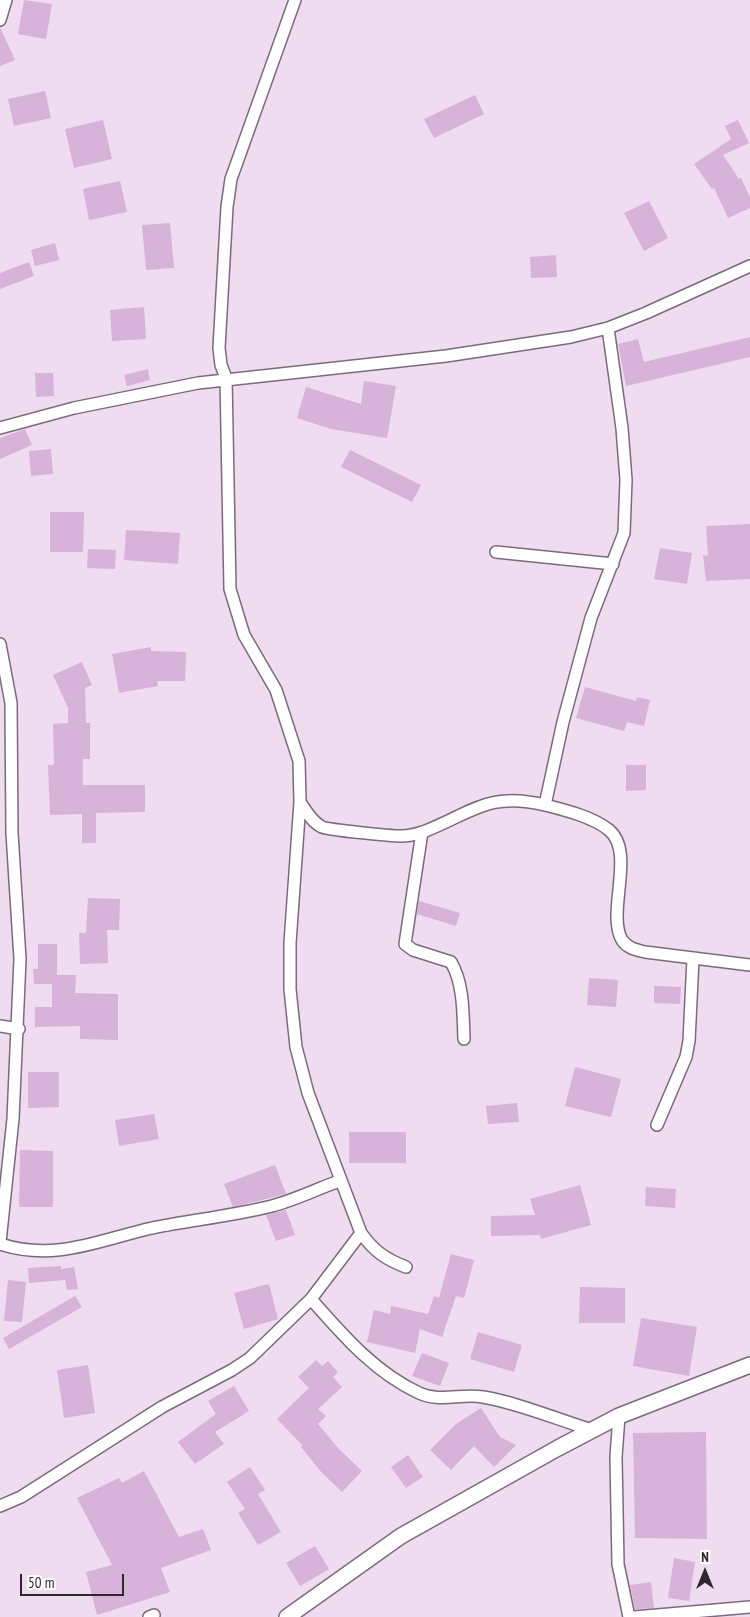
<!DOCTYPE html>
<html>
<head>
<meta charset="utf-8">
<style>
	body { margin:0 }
	#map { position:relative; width:750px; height:1617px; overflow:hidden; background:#efdcf0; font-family:"PT Sans Narrow",sans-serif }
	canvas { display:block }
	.north { position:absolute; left:680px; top:1547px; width:50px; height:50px; -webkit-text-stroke:4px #fff; paint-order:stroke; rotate:0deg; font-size:14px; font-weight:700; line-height:20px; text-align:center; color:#2d262d }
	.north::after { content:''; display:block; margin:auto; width:18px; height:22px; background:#2d262d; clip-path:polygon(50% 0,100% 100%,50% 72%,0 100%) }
	.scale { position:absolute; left:20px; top:1574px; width:104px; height:22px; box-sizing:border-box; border:2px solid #2d262d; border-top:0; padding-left:6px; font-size:15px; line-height:18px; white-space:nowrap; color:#2d262d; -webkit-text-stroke:4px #fff; paint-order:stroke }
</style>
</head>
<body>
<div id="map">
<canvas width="750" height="1617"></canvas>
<div class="north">N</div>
<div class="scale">50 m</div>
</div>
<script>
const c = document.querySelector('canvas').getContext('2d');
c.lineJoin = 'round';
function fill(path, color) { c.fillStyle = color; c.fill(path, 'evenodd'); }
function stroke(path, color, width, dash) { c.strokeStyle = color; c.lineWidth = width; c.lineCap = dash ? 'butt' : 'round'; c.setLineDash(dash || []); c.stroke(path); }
const building = new Path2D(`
	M24,0L52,4L46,39L18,34Z
	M0,27L15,60L0,66Z
	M45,91L51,118L14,126L8,99Z
	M475,95L484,114L434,138L424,119Z
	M103,120L112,159L74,168L65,129Z
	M738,120L749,143L723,155L739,179L741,178L750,197V208L728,218L714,188L712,189L694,164L731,139L725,126Z
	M120,181L127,212L89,220L83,189Z
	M649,201L668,238L644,251L624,213Z
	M170,223L174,268L146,270L142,225Z
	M55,243L59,260L35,266L31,250Z
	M556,255L557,277L531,278L530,257Z
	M29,262L34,276L0,289V273Z
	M144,307L146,339L112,341L110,310Z
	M750,337V357L626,386L618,344L638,339L644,362Z
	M148,369L150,380L127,386L124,375Z
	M35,373H53L54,396L36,397Z
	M364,381L396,386L387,438L331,429L297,418L306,387L361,404Z
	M25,429L32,445L0,459V438Z
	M51,449L53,474L31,476L29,451Z
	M350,450L421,485L412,502L341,467Z
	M50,512H84L83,552H50Z
	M750,524V579L706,581L703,555L708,556L706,526Z
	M126,530L180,533L178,564L124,560Z
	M660,548L692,553L687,584L654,579Z
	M88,549L116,550L115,569L87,568Z
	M151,647V651L186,652L185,681H157L158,686L119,693L112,654Z
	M82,662L92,685L85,688L86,723H90V759H83V785H145V812L96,813V843H82V814L50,815L48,765H54L53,724L68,723V708L53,675Z
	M585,687L636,701L637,697L650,700L644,726L627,722L624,731L576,718Z
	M626,765H646V790L626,791Z
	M88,898L120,899L119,930H107L108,963L80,964L79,933H86Z
	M419,901L460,913L456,926L417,914Z
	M38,944H57V975H76L75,993L118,994V1040L80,1039V1026L35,1027V1007H52V984H34L33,969H38Z
	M589,978L618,980L616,1007L587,1005Z
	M654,986L681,987L680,1004L654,1003Z
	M575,1067L621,1079L611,1117L565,1106Z
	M28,1072H59V1107L28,1108Z
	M517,1103L519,1122L488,1124L486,1106Z
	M154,1114L159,1139L119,1146L115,1120Z
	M349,1132H406V1163H349Z
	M20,1150L53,1151V1207H19Z
	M275,1165L286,1194L233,1207L224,1184Z
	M580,1185L591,1225L541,1239L540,1235L491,1236V1216L535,1215L530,1199Z
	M646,1187L676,1189L675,1208L645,1206Z
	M286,1210L295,1235L276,1241L266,1215Z
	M451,1254L474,1260L464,1298L456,1296L442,1337L420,1329L415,1353L367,1342L374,1310L390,1314L391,1306L428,1314L434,1296L439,1298Z
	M61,1266V1269L74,1267L78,1289L67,1290L65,1280L29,1283L28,1268Z
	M8,1280L26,1282L22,1322L4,1321Z
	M269,1284L278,1319L244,1329L234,1293Z
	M580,1287L625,1288V1323H579Z
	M75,1296L82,1307L9,1349L3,1338Z
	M641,1318L697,1327L689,1376L633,1366Z
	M478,1332L522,1345L514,1372L470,1359Z
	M422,1353L449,1363L440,1386L412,1376Z
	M316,1360L322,1366L328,1361L338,1372L333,1377L342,1387L318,1409L326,1416L318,1424L339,1449L362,1471L342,1492L322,1473L301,1447L303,1446L277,1419L309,1388L298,1377Z
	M88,1365L95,1413L64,1418L57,1370Z
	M234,1386L249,1411L215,1432L224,1444L195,1464L178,1442L216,1414L208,1401Z
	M481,1408L500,1437L516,1445L494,1467L474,1446L451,1470L430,1450L456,1424Z
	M706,1432L707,1539L635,1538L633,1433Z
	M408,1455L423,1477L406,1488L391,1467Z
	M250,1467L265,1490L258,1494L281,1532L258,1545L238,1513L245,1509L227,1482Z
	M144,1471L179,1537L203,1529L211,1550L161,1568L170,1592L97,1615L86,1572L112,1565L77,1498L119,1478L122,1483Z
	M315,1546L329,1569L300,1586L286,1563Z
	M674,1558L695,1562L689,1601L668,1598Z
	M651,1582L654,1608L635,1609L630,1585Z`);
const street = new Path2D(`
	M295,0L231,179L227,207L219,348L221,365L226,378L230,589L244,635L276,690L299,761L300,802L290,943V989L296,1047L308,1093L361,1233C374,1251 385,1259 406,1267
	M0,20L6,0
	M0,428L74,408L198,383L446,356L571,337L608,328L646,313L750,266
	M496,552L613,564
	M0,644L11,703L12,833L20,959L13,1119L0,1242
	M300,802C306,811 312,822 322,827C329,830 391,836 401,836C408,836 417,834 423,832C472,813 488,791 545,805C565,810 593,817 609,830C636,852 606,913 622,940C627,948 636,950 645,952L750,965
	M545,805L563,722L591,618L624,533L626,480L622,428L608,328
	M422,832L405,944L413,950L451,962C464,984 463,1015 464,1039
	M0,1026L19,1029
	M657,1125L686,1057L689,1041L693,959
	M0,1244C55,1262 99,1240 152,1228C192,1220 232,1216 272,1206C295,1200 317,1189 339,1181
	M311,1299C343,1335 374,1372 419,1393C441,1403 461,1393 483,1397C519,1403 556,1419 592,1430
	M619,1416L616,1457L618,1564L629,1617
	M0,1506L21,1497L162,1407L232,1370L250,1358L311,1299L361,1233
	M149,1617L154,1615
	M634,1617L750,1607`);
const secondary = new Path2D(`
	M287,1617L401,1536L558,1448L619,1416L750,1365`);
fill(building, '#d7b2d9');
stroke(street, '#7b6a7c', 14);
stroke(secondary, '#7b6a7c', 18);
stroke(street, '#fff', 11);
stroke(secondary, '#fff', 15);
</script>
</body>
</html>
